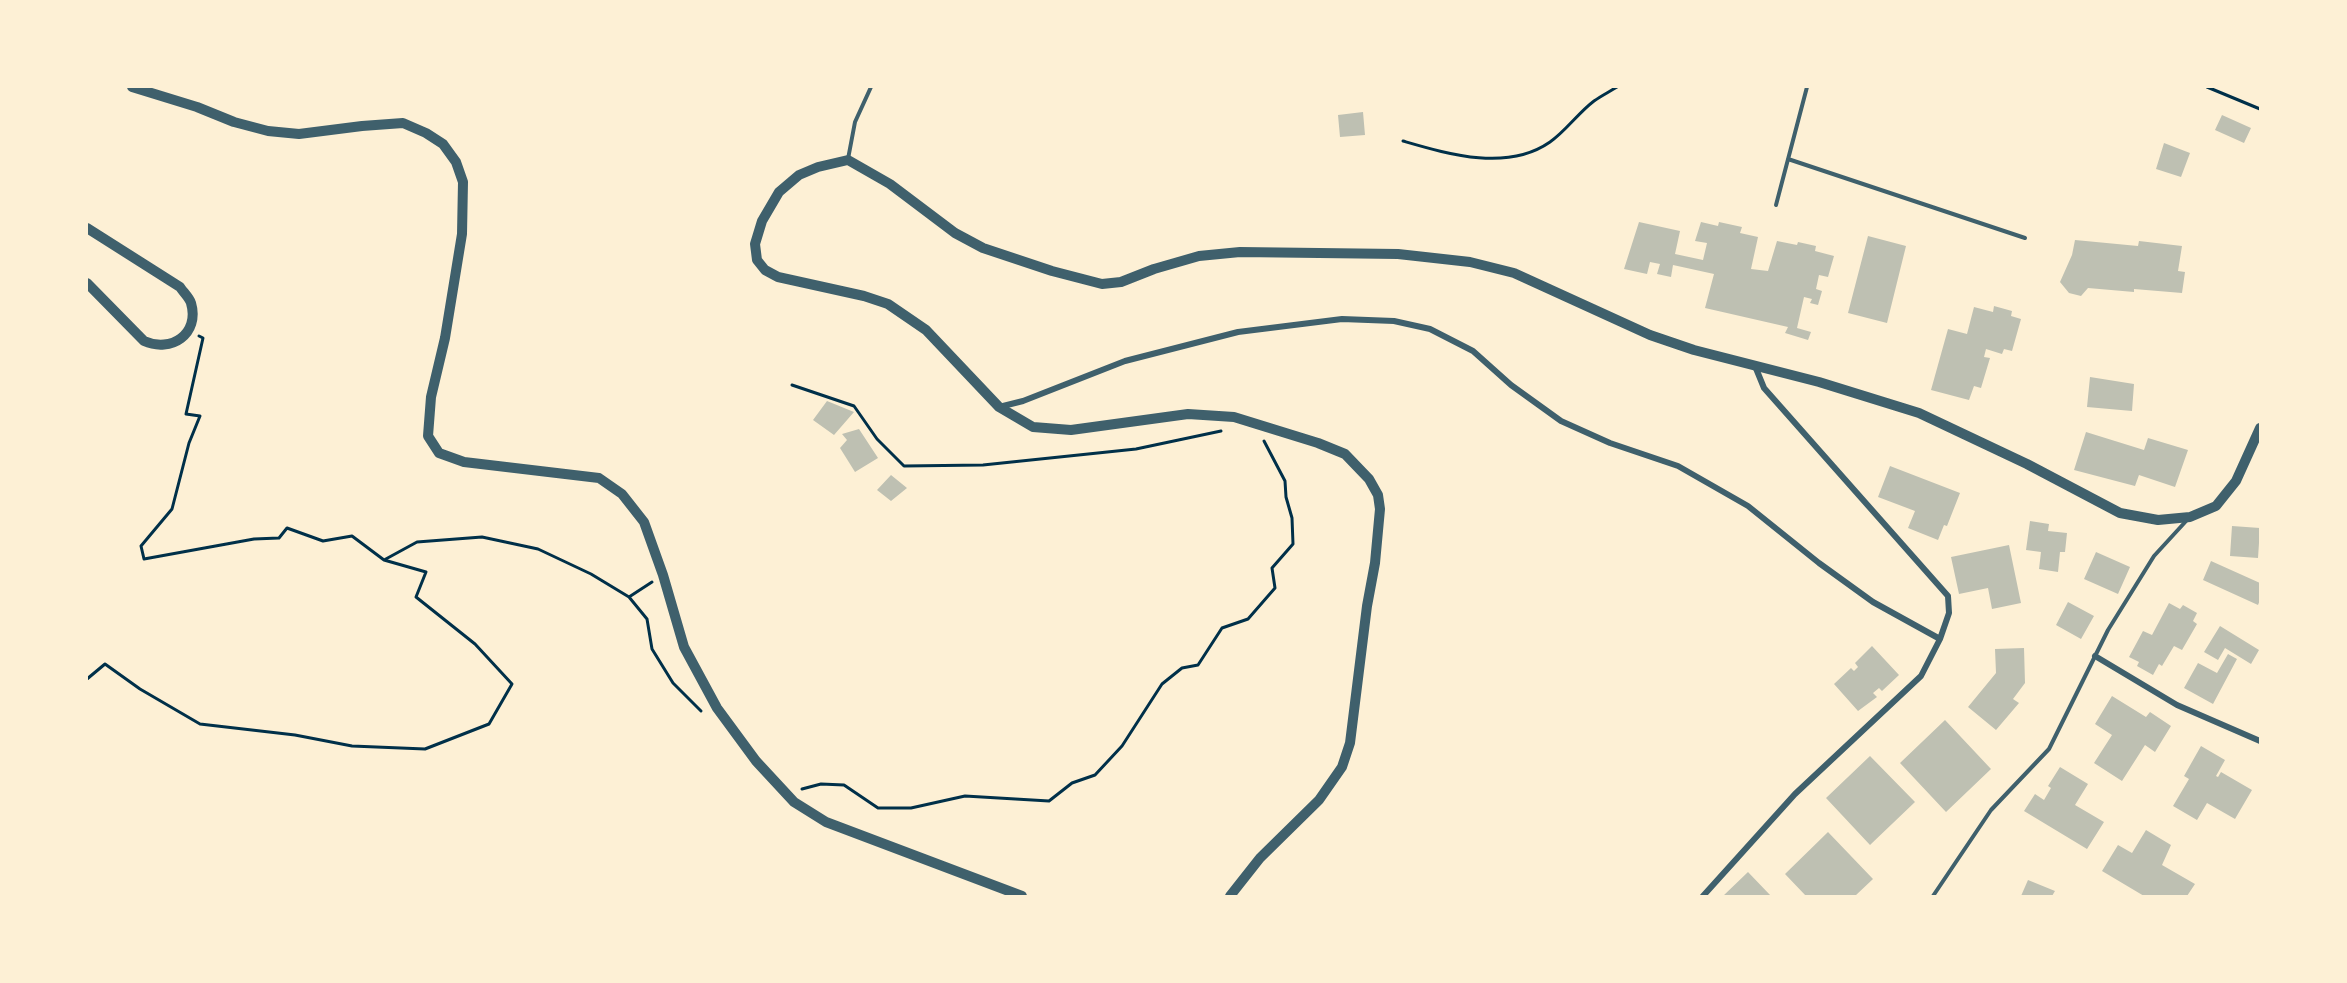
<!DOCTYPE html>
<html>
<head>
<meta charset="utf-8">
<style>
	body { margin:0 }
	#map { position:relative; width:2347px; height:983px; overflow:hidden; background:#fdf0d5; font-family:Ubuntu,sans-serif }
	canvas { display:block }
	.frame { position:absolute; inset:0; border:88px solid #fdf0d5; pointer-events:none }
</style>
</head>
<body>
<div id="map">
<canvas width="2347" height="983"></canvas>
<div class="frame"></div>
</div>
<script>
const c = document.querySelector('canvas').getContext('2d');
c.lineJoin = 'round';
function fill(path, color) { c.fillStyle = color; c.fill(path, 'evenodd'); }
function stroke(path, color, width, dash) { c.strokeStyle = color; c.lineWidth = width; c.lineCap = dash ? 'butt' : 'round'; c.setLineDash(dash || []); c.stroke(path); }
const building = new Path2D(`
	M1363,112L1365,135L1340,137L1338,115Z
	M2222,115L2251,128L2244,143L2215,130Z
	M2164,143L2190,153L2181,177L2156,169Z
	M1639,222L1680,231L1675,254L1703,260L1707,243L1695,241L1701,222L1718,226L1719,222L1742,227L1740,233L1758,237L1751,269L1768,271L1777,241L1797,245L1798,242L1816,246L1815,251L1834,256L1828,277L1819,275L1816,289L1822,291L1818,305L1810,303L1812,299L1804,297L1797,328L1811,332L1808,340L1785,333L1788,327L1705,308L1714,274L1673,265L1671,277L1657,274L1660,264L1650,262L1647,274L1624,269Z
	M1868,236L1906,246L1887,323L1848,313Z
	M2075,240L2138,246L2139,241L2182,246L2178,271L2185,272L2182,293L2134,289V292L2088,288L2081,296L2069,293L2060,282L2072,255Z
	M1994,306L2012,311L2011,316L2021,319L2012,351L2004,349L2002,354L1986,349L1984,357L1990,358L1981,388L1974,386L1969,400L1931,390L1948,329L1967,334L1974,307L1993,312Z
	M2090,377L2134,384L2132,411L2087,407Z
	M827,401L854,412L834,435L813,420Z
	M859,429L878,458L855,472L840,448L847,440L842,434Z
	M2086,432L2144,450L2148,438L2188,450L2175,487L2139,475L2135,486L2074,470Z
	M1890,466L1960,493L1947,526L1944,525L1938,540L1908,528L1915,511L1878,497Z
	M891,475L907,488L891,501L877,490Z
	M2030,521L2049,524L2048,531L2067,533L2065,552H2060L2058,572L2039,569L2041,552L2026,550Z
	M2232,526L2260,528L2258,558L2230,556Z
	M2009,545L2021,603L1992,609L1988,588L1959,594L1951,557Z
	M2096,552L2130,567L2118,594L2084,579Z
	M2211,561L2260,583V600L2258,605L2203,580Z
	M2068,602L2094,616L2081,639L2056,625Z
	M2169,603L2180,609L2183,605L2197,613L2193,621L2197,624L2182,650L2174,646L2162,666L2159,664L2153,675L2137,666L2139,662L2129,657L2143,631L2152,635Z
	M2220,626L2259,650L2251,664L2225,648L2218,660L2204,652Z
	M1872,646L1899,675L1882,691L1879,688L1873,693L1877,697L1858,711L1834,684L1851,668L1854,671L1858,667L1855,663Z
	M2024,648L2025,683L2013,699L2019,703L1996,730L1968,707L1996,673L1995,649Z
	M2228,654L2237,659L2213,704L2184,688L2198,663L2217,673Z
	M2112,696L2146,717L2150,712L2171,726L2155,752L2145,745L2122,781L2094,763L2112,735L2095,724Z
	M1945,720L1991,769L1946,812L1900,763Z
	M2201,746L2225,760L2216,776L2218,777L2221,772L2252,790L2235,819L2207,803L2197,820L2173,806L2189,779L2184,776Z
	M1870,756L1915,802L1870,845L1826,798Z
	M2060,767L2088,784L2075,805L2104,822L2087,849L2024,811L2035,794L2044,800L2051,788L2048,786Z
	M2146,830L2171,845L2162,865L2195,884L2187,896H2144L2102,871L2118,845L2132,853Z
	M1828,832L1873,879L1855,896H1806L1785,874Z
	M1748,872L1771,896H1723Z
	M2028,880L2055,891L2052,896H2021Z`);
const path = new Path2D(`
	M2207,87L2260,109
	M1403,141C1448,154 1507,172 1550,142C1566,131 1578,113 1594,101C1601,96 1609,92 1617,87
	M199,336L203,338L186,414L200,416L189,443L172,509L141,546L144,559L254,539L279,538L287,528L323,541L352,536L384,560
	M792,385L854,406L877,439L904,466L983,465L1136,449L1221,431
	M629,597L647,619L652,649L673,683L701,711
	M87,679L105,664L140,689L200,724L295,735L352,746L425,749L489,724L512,684L475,644L416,597L426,572L384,560L417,542L482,537L538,549L591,574L629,597L652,582
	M802,789L821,784L844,785L878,808H911L965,796L1049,801L1072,783L1095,775L1122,746L1162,684L1182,668L1198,665L1222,628L1248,619L1275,588L1272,568L1293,544L1292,518L1286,497L1285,481L1264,441`);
const service = new Path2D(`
	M848,159L855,122L871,87
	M1788,159L2025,238
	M1776,205L1807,87
	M1933,896L1991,810L2049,749L2108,630L2154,556L2187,520`);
const minor = new Path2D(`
	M999,407L1023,401L1125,361L1238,332L1342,319L1394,321L1430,329L1473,351L1511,385L1561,421L1610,443L1678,466L1748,506L1819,563L1873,602L1940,639
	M2095,656L2177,705L2260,741
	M1703,896L1795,794L1921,676L1940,639L1949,613L1948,596L1764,388L1755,366`);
const tertiary = new Path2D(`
	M132,87L197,107L234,122L268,131L299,134L362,126L403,123L426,133L443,144L456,162L463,182L462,234L445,338L431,397L428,436L439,453L464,462L599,478L622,494L644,522L663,575L684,647L717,708L756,761L794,802L826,822L1022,896
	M87,228L180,287C183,292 189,297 191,303C200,334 171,353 144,341L87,283
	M1230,896L1260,858L1319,800L1342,767L1350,743L1367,606L1375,563L1380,509L1378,495L1369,479L1345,454L1318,443L1234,417L1188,414L1071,430L1033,427L999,407L926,330L888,304L864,296L778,277L765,270L757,260L755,244L762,221L779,192L799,175L818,167L848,160L890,184L955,233L983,248L1052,271L1102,284L1121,282L1154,269L1199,256L1240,252L1398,254L1470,262L1514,273L1650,335L1694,350L1819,382L1919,413L2027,464L2120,513L2158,520L2190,517L2216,506L2236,481L2260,428`);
fill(building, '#bec0b2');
stroke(path, '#003049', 3);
stroke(service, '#3f606c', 4);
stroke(minor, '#3f606c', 6);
stroke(tertiary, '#3f606c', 10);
</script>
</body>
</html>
